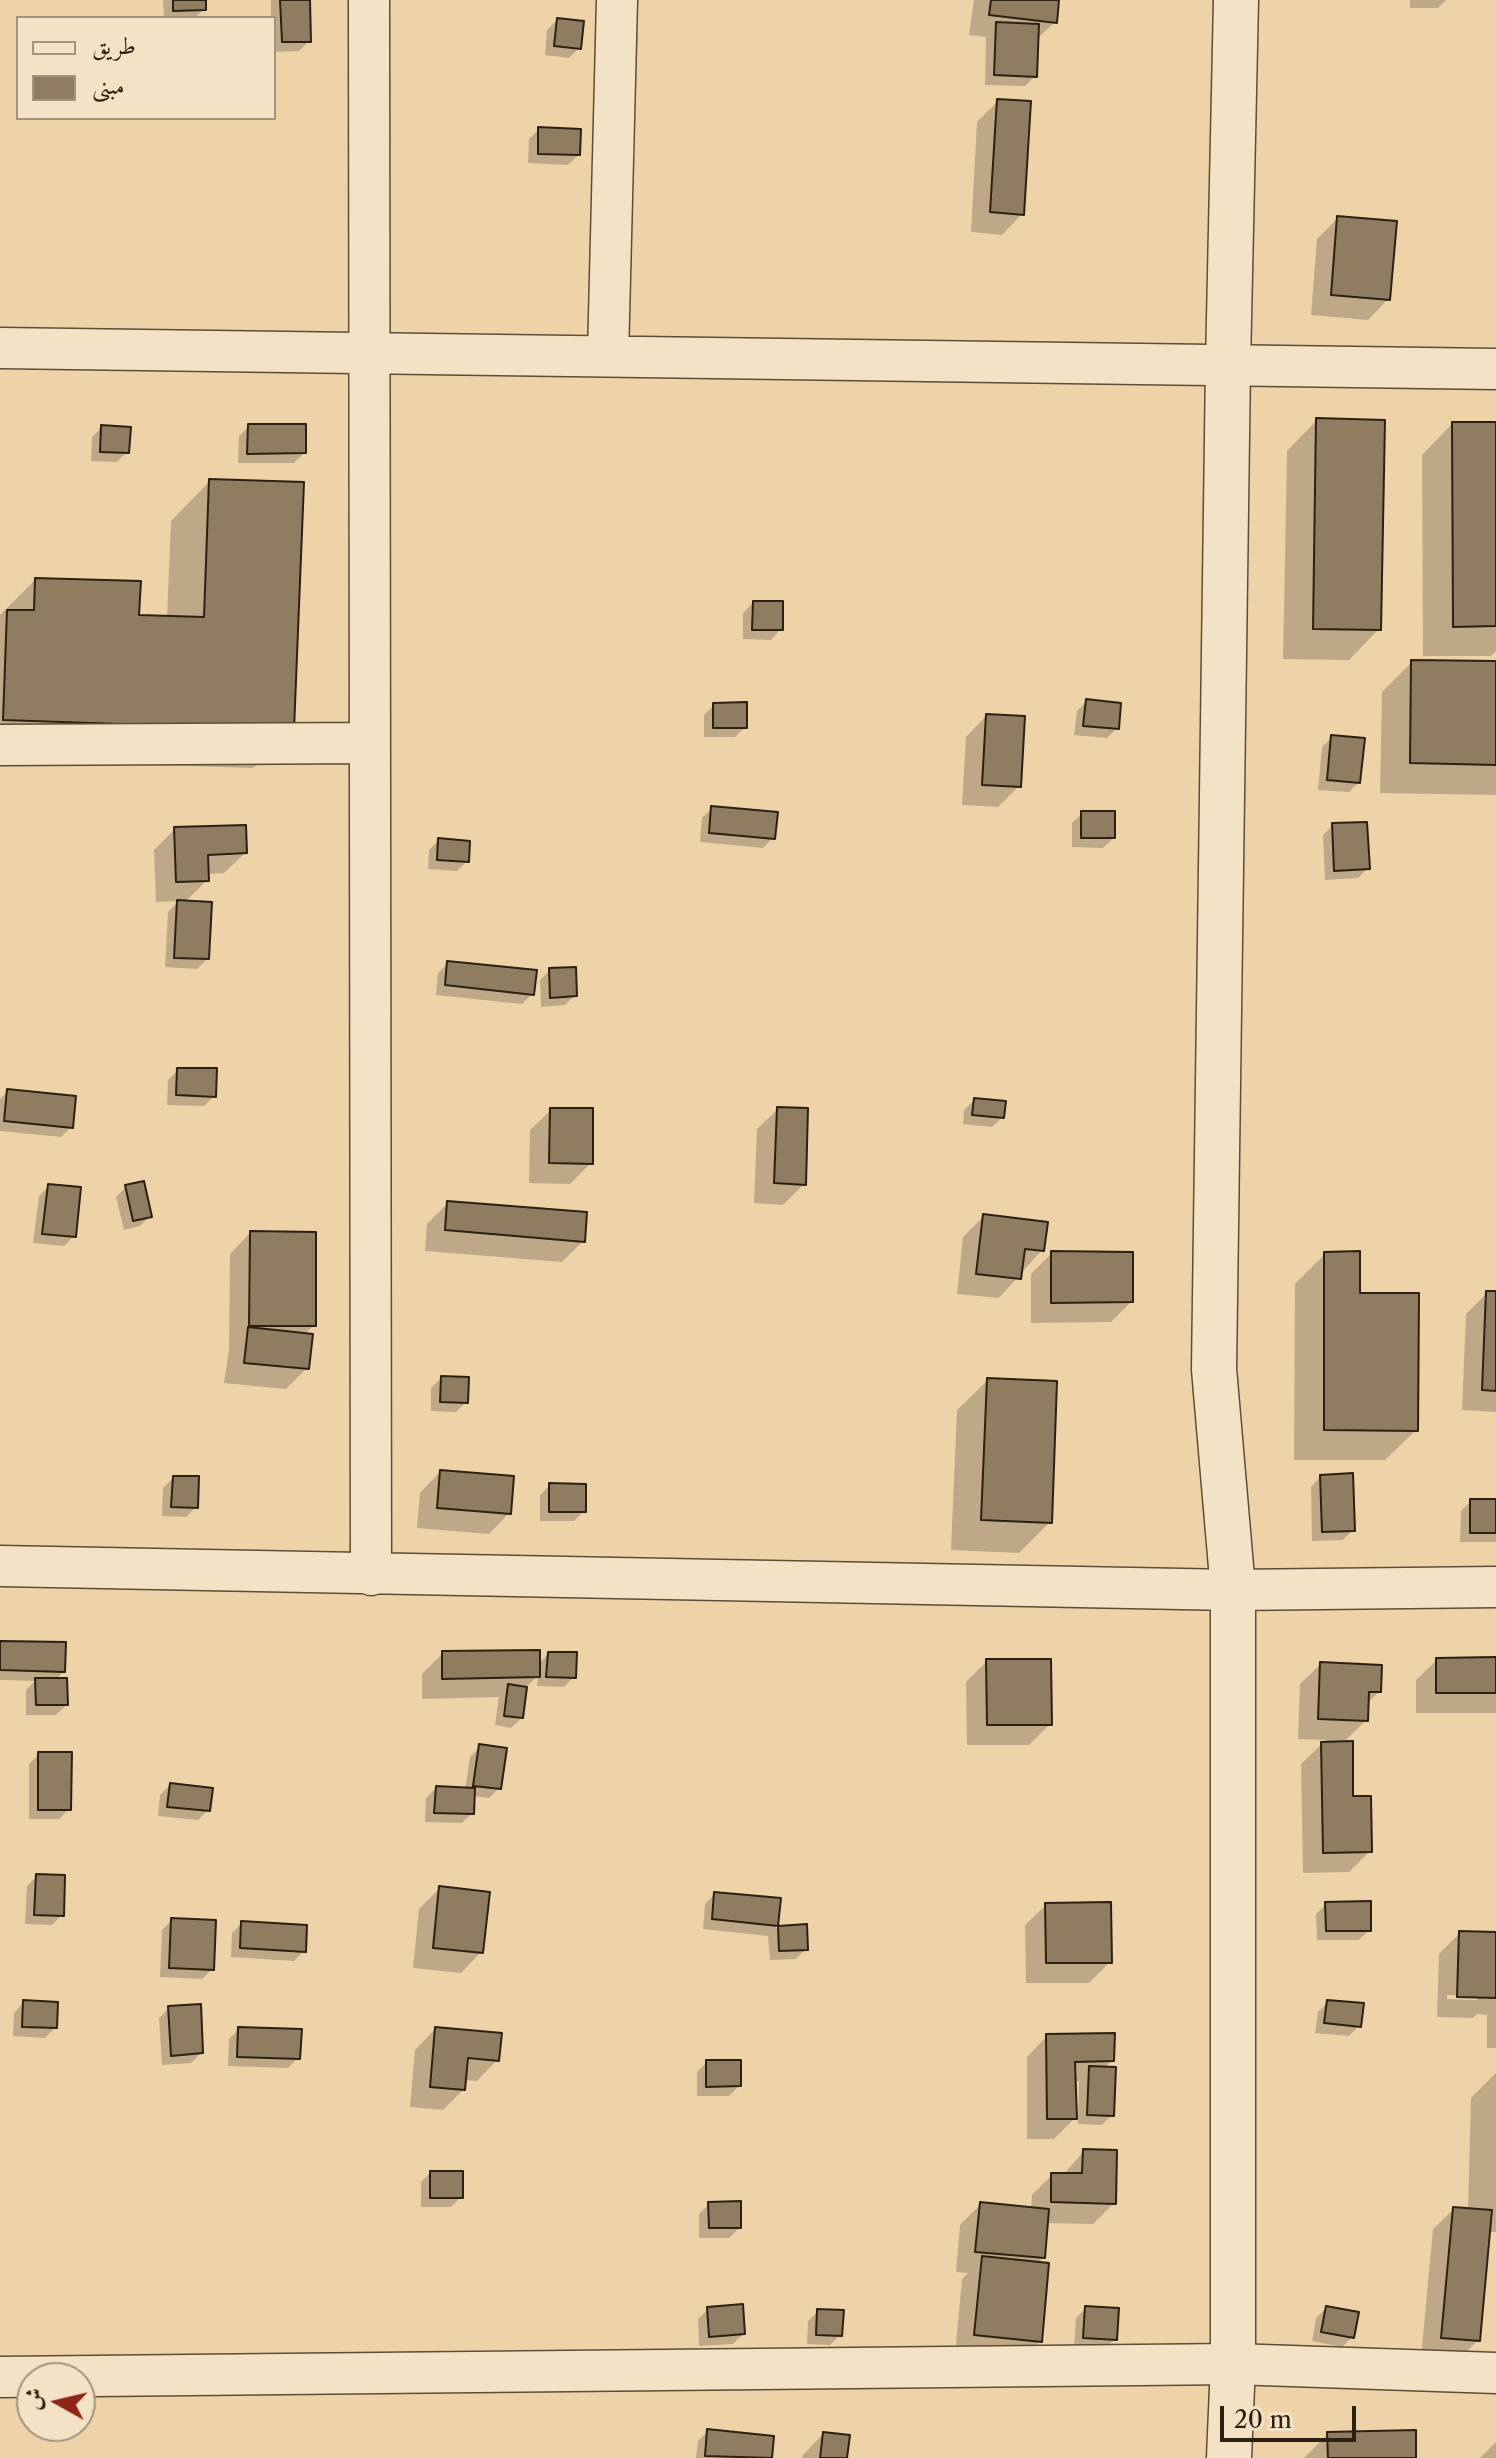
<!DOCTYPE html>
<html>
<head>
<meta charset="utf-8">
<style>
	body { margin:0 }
	#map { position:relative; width:1496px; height:2458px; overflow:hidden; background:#eed3a9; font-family:"Libre Caslon Text",Amiri,serif }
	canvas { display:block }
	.legend { position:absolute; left:16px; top:16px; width:260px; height:104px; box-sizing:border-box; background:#f4e2c7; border:2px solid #a4947f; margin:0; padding:10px 14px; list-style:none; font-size:24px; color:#2b2012 }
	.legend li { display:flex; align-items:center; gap:16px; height:40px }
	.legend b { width:40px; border:2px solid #a4947f }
	.north { position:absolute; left:16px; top:2362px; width:80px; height:80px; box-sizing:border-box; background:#f4e2c7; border:2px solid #a4947f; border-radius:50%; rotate:278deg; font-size:22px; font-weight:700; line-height:32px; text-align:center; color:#2b2012 }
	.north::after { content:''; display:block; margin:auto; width:28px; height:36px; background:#8f2418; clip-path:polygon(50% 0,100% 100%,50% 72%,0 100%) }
	.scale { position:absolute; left:1220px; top:2406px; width:136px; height:36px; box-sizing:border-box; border:4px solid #2b2012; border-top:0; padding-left:10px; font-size:24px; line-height:28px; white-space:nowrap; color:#2b2012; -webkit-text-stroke:6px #f4e2c7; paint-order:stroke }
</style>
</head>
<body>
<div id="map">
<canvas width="1496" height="2458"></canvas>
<ul class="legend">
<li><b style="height:10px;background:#f4e2c7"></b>طريق</li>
<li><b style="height:22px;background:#907d61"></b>مبنى</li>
</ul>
<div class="north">ش</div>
<div class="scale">20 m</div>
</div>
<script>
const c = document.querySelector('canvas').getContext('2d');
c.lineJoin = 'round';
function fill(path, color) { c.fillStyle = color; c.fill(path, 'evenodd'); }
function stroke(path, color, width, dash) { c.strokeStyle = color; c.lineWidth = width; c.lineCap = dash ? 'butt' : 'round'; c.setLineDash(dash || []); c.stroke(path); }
const shadow = new Path2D(`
	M163,0H204V9L195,18H164Z
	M271,0H308L309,41L299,51L274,52V18H271Z
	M974,0H1057L1055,22L1036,40L1035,76L1025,86L985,85L986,37L969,35Z
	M1410,0H1446L1438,8H1410Z
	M557,20L579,48L569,58L545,55L547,30Z
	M998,101L1022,214L1002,235L971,232L977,122Z
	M539,129L578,155L568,165L528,163L529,139Z
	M1338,218L1388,299L1368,320L1311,315L1317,239Z
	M1317,420L1379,629L1349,660L1283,659L1287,451Z
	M1452,424H1496V651L1491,656H1423L1422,455Z
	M249,426L304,453L294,463H238L239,436Z
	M102,427L127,452L117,462L91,461L92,437Z
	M210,481L292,729L253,768L0,760V615L35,580L137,617L167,618L171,521Z
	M753,603L781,629L771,640L743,639V613Z
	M1412,662L1496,663V795L1380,793L1382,692Z
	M1087,701L1117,728L1107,738L1074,735L1077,711Z
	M714,705L745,727L735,737H704V715Z
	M986,716L1019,786L998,807L962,805L966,737Z
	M1332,737L1359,782L1349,792L1318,790L1322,747Z
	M712,808L773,838L763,848L700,842L702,818Z
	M1082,813L1113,838L1103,848L1072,847V823Z
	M1333,825L1368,868L1358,878L1325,880L1323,835Z
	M175,829L245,853L224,873L207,874V880L184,903L207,959L197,969L165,967L168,912L179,901L156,902L154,850Z
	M439,840L467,861L457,871L428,869L429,850Z
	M448,963L532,994L522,1004L436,995L438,973Z
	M550,970L575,995L565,1005L541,1007L540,980Z
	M178,1070L214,1096L204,1106L167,1105L168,1080Z
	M8,1091L71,1127L61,1137L0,1131V1099Z
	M974,1100L1002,1117L992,1127L963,1124L964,1110Z
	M778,1109L804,1184L783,1205L754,1203L757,1129Z
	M551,1110L591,1163L570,1184L529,1183L530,1130Z
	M49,1186L74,1236L64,1246L33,1243L39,1196Z
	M126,1187L150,1216L140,1226L124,1230L116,1197Z
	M448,1203L583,1241L562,1262L425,1251L427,1224Z
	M984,1216L1042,1250L999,1298L957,1294L963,1237Z
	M250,1233L314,1325L304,1335L307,1368L286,1389L224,1383L229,1349L230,1254Z
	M1052,1253L1131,1302L1111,1322L1031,1323V1274Z
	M1325,1254L1416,1430L1385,1460H1294L1295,1284Z
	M1487,1293H1496V1412L1462,1410L1466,1314Z
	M441,1378L466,1402L456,1412L431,1411V1388Z
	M988,1380L1050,1522L1019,1553L951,1550L957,1410Z
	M440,1472L509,1513L489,1534L417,1528L420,1493Z
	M1321,1476L1353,1530L1343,1540L1312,1541L1311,1487Z
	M173,1478L196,1507L186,1517L162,1516L163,1488Z
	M550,1485L584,1511L574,1521H540V1495Z
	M1471,1501H1496V1542H1460L1461,1511Z
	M0,1645L64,1671L55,1680L66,1705L56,1715H26V1690L35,1681L0,1680Z
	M443,1653L538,1665L548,1654L574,1677L564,1687L537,1686L538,1676L525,1688L521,1718L511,1728L495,1725L499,1697L422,1699V1674Z
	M1496,1659V1713H1416V1680L1437,1660Z
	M987,1661L1050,1724L1029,1745H967L966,1682Z
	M1321,1664L1379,1692L1366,1704V1720L1343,1743L1351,1798L1370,1851L1349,1872L1303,1873L1301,1764L1326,1740L1298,1739L1300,1684Z
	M480,1747L499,1788L489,1798L473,1796L472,1813L462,1823L425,1822L426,1798L436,1788L465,1790L470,1757Z
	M39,1754L69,1809L59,1819H29V1764Z
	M170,1785L208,1810L198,1820L158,1816L160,1795Z
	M37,1876L62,1915L52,1925L25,1924L27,1886Z
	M440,1888L481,1952L461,1973L413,1968L419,1909Z
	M715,1894L779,1900L776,1928L805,1927L806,1949L796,1959L770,1960L768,1936L703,1929L705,1904Z
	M1326,1904L1369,1930L1359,1940H1317L1316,1914Z
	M1046,1905L1110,1962L1089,1983H1026L1025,1925Z
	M172,1920L212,1969L202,1979L160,1977L162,1930Z
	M242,1923L304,1951L294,1961L231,1957L232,1933Z
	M1459,1934L1496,1935V2048H1487V2015L1477,2014L1473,2018L1437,2017L1439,1954ZM1447,1995L1477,1996V2000L1447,1999Z
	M24,2002L55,2028L45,2038L13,2036L14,2013Z
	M1328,2002L1359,2026L1349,2036L1315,2033L1318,2012Z
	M169,2008L201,2053L191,2063L162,2065L159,2018Z
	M239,2029L298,2058L288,2068L228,2066L229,2039Z
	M435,2029L497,2060L477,2081L464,2080V2089L443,2110L410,2107L415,2050Z
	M1047,2036L1112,2060L1104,2069L1112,2115L1102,2125L1078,2124L1079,2081H1074L1075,2118L1054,2139H1027V2057Z
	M707,2062L739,2086L729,2096H697V2072Z
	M1496,2073V2232H1488L1478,2340L1458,2361L1421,2358L1433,2229L1454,2209L1468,2210L1471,2098Z
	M1084,2151L1114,2203L1093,2224L1046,2223L1043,2258L1037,2264L1040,2341L1020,2362L955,2355L962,2279L968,2273L956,2272L960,2225L981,2204L1031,2209L1032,2195L1052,2175H1063Z
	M431,2172L461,2197L451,2207H421V2182Z
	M709,2204L739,2228L729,2238H699V2214Z
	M1086,2308L1115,2339L1105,2349L1074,2347L1076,2318Z
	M1326,2308L1352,2337L1342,2347L1312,2341L1316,2318Z
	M708,2309L743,2334L733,2344L699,2346L698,2319Z
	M818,2311L840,2335L830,2345L807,2344L808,2321Z
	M708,2431L772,2438L770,2458H696L698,2441Z
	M823,2434L845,2458H802L803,2455Z
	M1328,2434L1414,2458H1304Z
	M1496,2442V2458H1480Z`);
const building = new Path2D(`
	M173,0H206V10L173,11Z
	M280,0H310L311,42H282Z
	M991,0H1059L1057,23L989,15Z
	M557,18L584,21L581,49L554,46Z
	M996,22L1039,24L1037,77L994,75Z
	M997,99L1031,101L1024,215L990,212Z
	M538,127L581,129L580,155L538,154Z
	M1337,216L1397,221L1390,300L1331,295Z
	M1316,418L1385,420L1381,630L1313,629Z
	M1452,422H1496V626L1453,627Z
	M248,424H306V453L247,454Z
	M101,425L131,427L129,453L100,452Z
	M209,479L304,482L294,730L3,720L7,610H34L35,578L141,581L139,615L204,617Z
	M753,601H783V630H752Z
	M1411,660L1496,661V765L1410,763Z
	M1086,699L1121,703L1119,729L1083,726Z
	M747,702V728H713V703Z
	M986,714L1025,716L1021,787L982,785Z
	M1331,735L1365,738L1360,783L1327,780Z
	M711,806L778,812L775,839L709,833Z
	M1081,811H1115V838H1081Z
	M1367,822L1370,869L1334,871L1332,823Z
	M246,825L247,853L208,855L209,881L176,882L174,827Z
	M438,838L470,841L469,862L437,860Z
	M177,900L212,902L209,959L174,958Z
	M447,961L537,970L534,995L445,985Z
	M576,967L577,996L550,998L549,968Z
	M177,1068H217L216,1097L176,1095Z
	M7,1089L76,1096L73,1128L4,1121Z
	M974,1098L1006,1101L1004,1118L972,1115Z
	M777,1107L808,1108L806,1185L774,1183Z
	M550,1108H593V1164L549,1163Z
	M144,1181L152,1217L133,1221L125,1185Z
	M48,1184L81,1187L76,1237L42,1234Z
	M447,1201L587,1212L585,1242L445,1230Z
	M983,1214L1048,1222L1044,1251L1025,1249L1021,1279L976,1274Z
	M250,1231L316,1232V1326H249Z
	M1051,1251L1133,1252V1302L1051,1303Z
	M1360,1251V1293H1419L1418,1431L1324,1430V1252Z
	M1486,1291H1496V1391L1482,1390Z
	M248,1327L313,1334L309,1369L244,1363Z
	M441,1376L469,1377L468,1403L440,1402Z
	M987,1378L1057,1381L1052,1523L981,1520Z
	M440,1470L514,1476L511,1514L437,1508Z
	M1353,1473L1355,1531L1322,1532L1320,1475Z
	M173,1476H199L198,1508L171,1507Z
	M549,1483L586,1484V1512H549Z
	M1470,1499H1496V1533H1470Z
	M0,1641L66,1642L65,1672L0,1670Z
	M540,1650V1677L442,1679V1651Z
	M548,1652H577L576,1678L546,1677Z
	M1496,1657V1693H1436V1658Z
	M986,1659H1051L1052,1725H987Z
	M1320,1662L1382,1665L1381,1692H1369L1368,1721L1318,1719Z
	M35,1678H67L68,1705H36Z
	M508,1684L527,1687L523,1718L504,1716Z
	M1353,1741V1796H1371L1372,1852L1323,1853L1321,1742Z
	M479,1744L507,1748L501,1789L473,1786Z
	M38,1752H72L71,1810H38Z
	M170,1783L213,1788L210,1811L167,1807Z
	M436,1786L475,1788L474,1814L434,1813Z
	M36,1874L65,1875L64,1916L34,1915Z
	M439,1886L490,1892L483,1953L433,1948Z
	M714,1892L781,1898L778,1926L712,1919Z
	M1371,1901V1931H1326L1325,1902Z
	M1111,1902L1112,1963H1046L1045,1903Z
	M171,1918L216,1920L214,1970L169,1968Z
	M241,1921L307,1925L306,1952L240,1948Z
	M807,1924L808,1950L779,1951L778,1926Z
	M1459,1931L1496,1932V1998L1457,1997Z
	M23,2000L58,2002L57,2028L22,2027Z
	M1327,2000L1364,2003L1361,2027L1324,2023Z
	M201,2004L203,2053L171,2056L168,2006Z
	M238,2027L302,2029L300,2059L237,2057Z
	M435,2027L502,2033L499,2061L468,2058L465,2090L430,2087Z
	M1115,2033L1114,2061L1075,2062L1077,2119H1047L1046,2034Z
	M706,2060H741V2086L706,2087Z
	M1089,2066L1116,2067L1114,2116L1087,2115Z
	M1083,2149L1117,2150L1116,2204L1051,2202V2173H1082Z
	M430,2171H463V2198H430Z
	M741,2201V2228H709L708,2202Z
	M980,2202L1049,2209L1045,2258L975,2252Z
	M1453,2207L1492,2210L1480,2341L1441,2338Z
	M982,2256L1049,2263L1042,2342L974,2335Z
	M743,2304L745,2334L709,2337L707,2307Z
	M1085,2306L1119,2308L1117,2340L1083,2338Z
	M1326,2306L1359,2312L1354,2338L1321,2332Z
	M817,2309L844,2310L842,2336L816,2335Z
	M707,2429L774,2436L772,2458L705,2456Z
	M1416,2430V2458H1328L1327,2432Z
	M823,2432L850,2435L847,2458H820Z`);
const minor = new Path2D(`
	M369,0L371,1575
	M0,348L1496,369
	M608,356L617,0
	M0,745L369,743
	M0,1566L1233,1590L1496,1587
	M0,2377L1233,2364L1496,2373`);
const tertiary = new Path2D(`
	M1229,2458L1233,2364V1590L1214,1369L1228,365L1236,0`);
fill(shadow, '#0003');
fill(building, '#907d61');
stroke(building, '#2b2012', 2);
stroke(minor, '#5c4d38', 43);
stroke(tertiary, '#5c4d38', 47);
stroke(minor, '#f4e2c7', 40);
stroke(tertiary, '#f4e2c7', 44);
</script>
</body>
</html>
